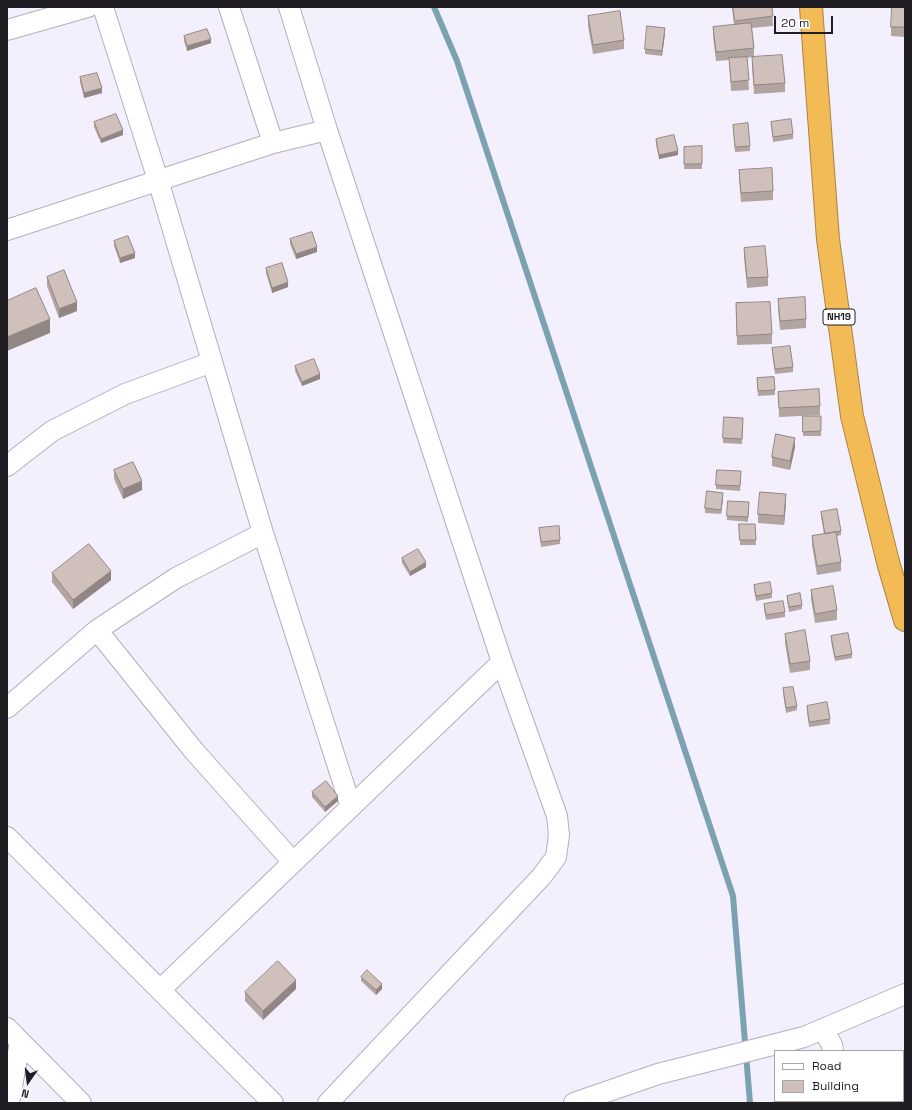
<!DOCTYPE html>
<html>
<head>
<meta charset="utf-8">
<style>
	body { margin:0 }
	#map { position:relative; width:912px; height:1110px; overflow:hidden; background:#f3effc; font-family:"Space Grotesk",sans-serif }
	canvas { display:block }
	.frame { position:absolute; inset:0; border:8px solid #201e23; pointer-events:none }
	.legend { position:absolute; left:774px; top:1050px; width:130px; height:52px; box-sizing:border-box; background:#fff; border:1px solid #a6a5a7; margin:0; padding:5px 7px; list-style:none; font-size:12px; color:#201e23 }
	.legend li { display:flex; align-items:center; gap:8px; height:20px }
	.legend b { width:20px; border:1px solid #a6a5a7 }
	.north { position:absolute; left:8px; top:1062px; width:40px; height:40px; -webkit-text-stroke:3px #fff; paint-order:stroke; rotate:194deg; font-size:11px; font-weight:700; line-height:16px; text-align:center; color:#201e23 }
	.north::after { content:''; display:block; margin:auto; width:14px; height:18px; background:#201e23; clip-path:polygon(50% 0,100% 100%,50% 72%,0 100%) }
	.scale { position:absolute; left:774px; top:16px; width:59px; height:18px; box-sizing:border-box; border:2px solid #201e23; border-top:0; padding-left:5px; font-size:12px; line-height:14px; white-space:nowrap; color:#201e23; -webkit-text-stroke:3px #fff; paint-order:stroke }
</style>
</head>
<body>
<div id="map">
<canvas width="912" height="1110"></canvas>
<div class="frame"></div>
<ul class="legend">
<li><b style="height:5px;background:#fff"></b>Road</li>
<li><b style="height:11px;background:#cfc0bb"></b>Building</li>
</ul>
<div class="north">N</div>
<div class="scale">20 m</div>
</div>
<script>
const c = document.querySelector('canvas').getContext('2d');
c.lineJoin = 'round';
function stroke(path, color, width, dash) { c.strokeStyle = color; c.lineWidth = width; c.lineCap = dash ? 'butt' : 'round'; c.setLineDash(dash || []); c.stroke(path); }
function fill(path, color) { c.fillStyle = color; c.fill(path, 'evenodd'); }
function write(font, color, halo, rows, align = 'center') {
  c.font = font + ' "Space Grotesk",sans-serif'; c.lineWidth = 3.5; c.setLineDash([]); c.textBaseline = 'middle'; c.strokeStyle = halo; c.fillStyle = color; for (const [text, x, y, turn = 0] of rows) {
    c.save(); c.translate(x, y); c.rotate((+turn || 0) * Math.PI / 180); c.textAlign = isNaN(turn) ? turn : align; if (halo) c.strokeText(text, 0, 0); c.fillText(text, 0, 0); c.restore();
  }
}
const stream = new Path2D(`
	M434,7L457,61L733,896L750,1103`);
const minor = new Path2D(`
	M103,7L158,180L263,533L351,807
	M229,7L273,143
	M289,7L327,130
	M7,30L88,7
	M7,230L273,143L327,130L502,662L557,816L559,835L556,857L542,876L328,1103
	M7,466L52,431L125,394L212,362
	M97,630L194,751L293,862
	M7,708L97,630L176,578L263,533
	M7,837L273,1103
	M160,990L502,662
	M7,1028L81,1103
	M823,1029L832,1045L833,1051
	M9,1103L20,1042
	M574,1103L658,1074L804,1037L905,994
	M799,1103V1101`);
const highway = new Path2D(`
	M811,7L828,239L852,416L888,562L905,620`);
const wall = new Path2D(`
	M732,7H772L773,26L752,28L754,48V57L785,83V92L754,94L752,66V57L747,58L749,90L731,91L729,60L716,61L713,36V27L734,25Z
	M905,7V37L891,36V27Z
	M588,16L624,40V49L593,54L588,26Z
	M665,33L662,56L645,54V49Z
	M184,36L211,43L187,51L184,41Z
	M80,77L102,93L84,98L80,82Z
	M94,122L123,135L101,143L94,127Z
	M771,122L793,134V139L773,142Z
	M733,125L750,146V151L735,152Z
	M656,139L678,155L659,159L656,144Z
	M702,146V169H684V147Z
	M739,170L773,191V200L741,202L739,179Z
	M290,239L317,252L296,259L290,244Z
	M114,241L135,258L120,263L114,246Z
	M744,248L768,277V286L747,288L744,257Z
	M266,268L288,287L272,293L266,273Z
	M47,277L77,311L59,318L47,286Z
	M778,299L806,319V328L780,330L778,308Z
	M736,303L772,334V344L737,345Z
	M772,348L793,367V372L775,374L772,352Z
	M295,366L320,379L302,386L295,371Z
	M774,377L775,395L758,396L757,378Z
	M778,392L820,406V415L779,417Z
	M803,416H821V436H803Z
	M743,423L742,444L723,443V438Z
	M795,447L790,470L772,466V457Z
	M114,470L142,490L123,499L114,479Z
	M741,476L740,491L716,489V485Z
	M723,498L721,514L705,513V508Z
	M786,503L784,525L758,523V514Z
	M749,507L748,522L727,520V516Z
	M821,512L841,531V535L837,536L841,562V571L817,575L812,545V536L824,534L821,516Z
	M739,524H755L756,545H740Z
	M539,528L560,540V544L541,547Z
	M402,558L426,567L410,576L402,563Z
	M52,573L111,580L73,609L52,582Z
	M754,585L772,593V598L756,601L754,589Z
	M811,590L837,610V620L815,623L811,599Z
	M787,596L802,605V609L789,612L787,600Z
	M764,604L785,612V617L766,620L764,609Z
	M785,634L810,661V670L790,673L785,643Z
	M831,636L852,654V658L835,661L831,641Z
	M783,688L797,706V710L786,713L783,693Z
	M807,706L830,719V724L809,727L807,711Z
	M312,792L338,801L325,812L312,797Z
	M361,977L382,989L376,995L361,981Z
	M296,989L263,1020L245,1001V992Z`);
const shadedWall = new Path2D(`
	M665,28V33L662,56V51Z
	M211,39V43L187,51V46Z
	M102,88V93L84,98V93Z
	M123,130V135L101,143V139Z
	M678,151V155L659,159V155Z
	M317,247V252L296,259V254Z
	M135,253V258L120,263V258Z
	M288,282V287L272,293V288Z
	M77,302V311L59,318V309Z
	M50,319V333L7,351V337Z
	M320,374V379L302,386V382Z
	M795,438V447L790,470V461Z
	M142,481V490L123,499V489Z
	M723,493V498L721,514V510Z
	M786,494V503L784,525V516Z
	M426,562V567L410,576V572Z
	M111,571V580L73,609V600Z
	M338,796V801L325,812V807Z
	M296,980V989L263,1020V1011Z
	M382,984V989L376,995V990Z`);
const building = new Path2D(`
	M733,7H772L773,16L735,21Z
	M892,7H905V27H891Z
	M620,11L624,40L593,45L588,16Z
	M751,23L754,48L716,52L713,27Z
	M647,26L665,28L662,51L645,49Z
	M207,29L211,39L187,46L184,36Z
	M782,55L785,83L754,85L752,57Z
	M747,57L749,80L731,82L729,58Z
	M97,73L102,88L84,93L80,77Z
	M116,114L123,130L101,139L94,122Z
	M791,119L793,134L773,137L771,122Z
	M748,123L750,146L735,147L733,125Z
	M674,135L678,151L659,155L656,139Z
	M702,146V164H684V147Z
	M772,168L773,191L741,193L739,170Z
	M312,232L317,247L296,254L290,239Z
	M128,236L135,253L120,258L114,241Z
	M765,246L768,277L747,278L744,248Z
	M282,263L288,282L272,288L266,268Z
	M64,270L77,302L59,309L47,277Z
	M36,288L50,319L7,337V301Z
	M805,297L806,319L780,321L778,299Z
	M770,302L772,334L737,336L736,303Z
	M790,346L793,367L775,369L772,348Z
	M314,359L320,374L302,382L295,366Z
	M774,377L775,390L758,391L757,378Z
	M819,389L820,406L779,408L778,392Z
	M803,416H821V431L803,432Z
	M724,417L743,418L742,439L723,438Z
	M776,434L795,438L790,461L772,457Z
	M133,462L142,481L123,489L114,470Z
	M717,470L741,471L740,486L716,485Z
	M707,491L723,493L721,510L705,508Z
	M760,492L786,494L784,516L758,514Z
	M728,501L749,502L748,517L727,516Z
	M837,509L841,531L825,534L821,512Z
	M739,524H755L756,540H740Z
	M559,526L560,540L541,542L539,528Z
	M836,532L841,562L817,566L812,536Z
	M89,544L111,571L73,600L52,573Z
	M418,549L426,562L410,572L402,558Z
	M770,582L772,593L756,596L754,585Z
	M833,586L837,610L815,614L811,590Z
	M800,593L802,605L789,607L787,596Z
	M783,601L785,612L766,615L764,604Z
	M805,630L810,661L790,664L785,634Z
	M848,633L852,654L835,657L831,636Z
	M793,687L797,706L786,708L783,688Z
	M827,702L830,719L809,722L807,706Z
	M326,781L338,796L325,807L312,792Z
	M278,961L296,980L263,1011L245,992Z
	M367,970L382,984L376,990L361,977Z`);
const shields = [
	[839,317,32]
];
const shieldNames = [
	["NH19",839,317]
];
stroke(stream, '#7ba2b3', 6);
stroke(minor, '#b4afbc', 22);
stroke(highway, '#a88444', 24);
stroke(minor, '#fff', 20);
stroke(highway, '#f2bb56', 22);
fill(wall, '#b2a5a1');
fill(shadedWall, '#918683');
fill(building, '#cfc0bb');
stroke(building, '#918683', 1);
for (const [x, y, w] of shields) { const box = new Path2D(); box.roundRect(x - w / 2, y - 8, w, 16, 3); c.fillStyle = '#fff'; c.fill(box); stroke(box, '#201e23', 1); }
write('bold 10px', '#201e23', null, shieldNames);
</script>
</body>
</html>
